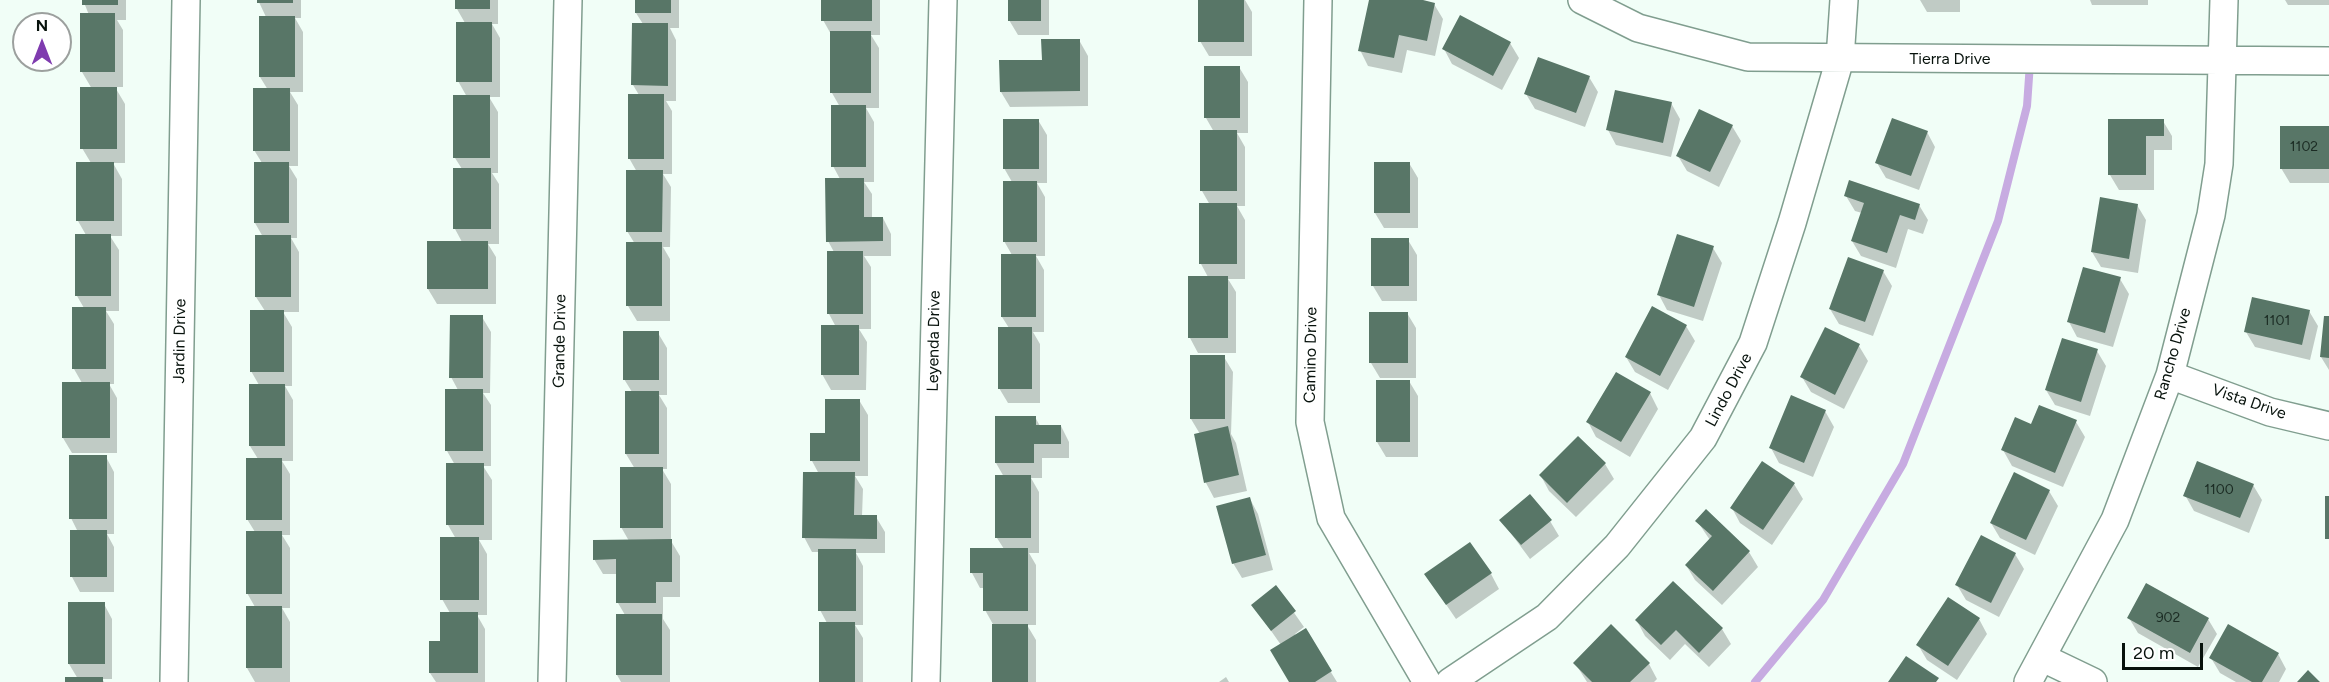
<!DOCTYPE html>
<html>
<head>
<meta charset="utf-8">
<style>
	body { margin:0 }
	#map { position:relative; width:2329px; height:682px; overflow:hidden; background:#f1fef7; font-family:Figtree,sans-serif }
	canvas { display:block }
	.north { position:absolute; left:12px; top:12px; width:60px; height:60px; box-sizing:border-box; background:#fff; border:2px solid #9ca09e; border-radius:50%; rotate:0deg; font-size:16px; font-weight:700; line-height:24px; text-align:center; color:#07120c }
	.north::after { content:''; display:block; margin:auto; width:21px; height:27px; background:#7f3baf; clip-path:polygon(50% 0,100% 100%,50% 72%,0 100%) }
	.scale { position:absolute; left:2122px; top:643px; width:81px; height:27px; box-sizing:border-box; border:3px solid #07120c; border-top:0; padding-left:8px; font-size:18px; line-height:21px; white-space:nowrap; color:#07120c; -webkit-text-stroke:4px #fff; paint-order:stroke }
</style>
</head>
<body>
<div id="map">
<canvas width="2329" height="682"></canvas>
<div class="north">N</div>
<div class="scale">20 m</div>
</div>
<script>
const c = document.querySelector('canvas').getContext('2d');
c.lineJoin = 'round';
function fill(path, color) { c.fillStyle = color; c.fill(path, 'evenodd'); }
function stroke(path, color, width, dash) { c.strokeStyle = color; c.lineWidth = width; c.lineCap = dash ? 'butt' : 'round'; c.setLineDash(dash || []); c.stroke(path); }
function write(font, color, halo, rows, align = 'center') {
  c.font = font + ' Figtree,sans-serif'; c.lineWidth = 6; c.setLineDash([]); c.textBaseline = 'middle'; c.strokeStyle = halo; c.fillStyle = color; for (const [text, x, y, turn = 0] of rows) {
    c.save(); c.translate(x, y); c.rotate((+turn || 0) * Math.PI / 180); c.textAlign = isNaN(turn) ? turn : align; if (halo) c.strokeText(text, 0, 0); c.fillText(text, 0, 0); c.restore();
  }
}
const shadow = new Path2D(`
	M83,0H126V20H117L123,30V87H115L125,104V163H113L122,179V236H110L119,250V311H106L114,324V384H109L117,398V453H72L63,438L82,383L74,369V308H84L77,296L86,235L78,221V163H91L82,148L92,89L82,72L89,15Z
	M258,0H301V18H295L303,32V92H290L298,105V166H289L297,179V238H291L299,252V312H283L292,327V386H285L293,400V461H282L290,474V535H282L290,548V608H282L290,622V682H255L247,668L255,607L247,593L255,532L247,519L258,459L250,446L259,385L251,371L265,311L256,297L263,237L255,223L262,163L254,150L268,90L260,77L266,17Z
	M457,0H498V24H492L500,38V97H489L498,112V173H492L499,184V244H488L496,257V304H437L428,289L462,242L455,229V169H462L455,158L467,97L458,81L465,23L457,9Z
	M636,0H679V28H670L676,40V101H666L672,111V174H663L671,187L670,247H663L670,259V321H637L628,306L635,244L627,231L637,172L629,158L639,95L633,85L634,24H643L636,13Z
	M823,0H880V35H871L879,48V108H866L874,122V182H864L872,194V218H883L891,234V256H864L871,267V329H859L867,342L866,390H831L822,374L836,327L829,314L834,252L828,241L840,179L833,166L840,107L832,93V36L823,20Z
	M1009,0H1049V35H1018L1009,20Z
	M1200,0H1245L1252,12V56H1209L1200,41Z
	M1371,0H1416L1434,4L1443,19L1435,56L1407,50L1402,73L1368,66L1360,50Z
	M1920,0H1960V12H1927Z
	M2090,0H2148V5H2092Z
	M2285,0H2329V5H2288Z
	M1079,40L1088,56V106L1010,107L1001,92Z
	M1510,43L1519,58L1502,90L1452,64L1444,49Z
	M1239,67L1248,82V133H1237L1245,147V206H1237L1245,220V279H1228L1236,292V353H1198L1190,338L1208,277L1201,264L1210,205L1202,191L1214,132L1206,118Z
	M1589,77L1598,92L1585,127L1535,109L1526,94Z
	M1671,103L1680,119L1671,157L1616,145L1608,130Z
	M1038,120L1047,135V183H1037L1045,197V256H1036L1044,270V332H1033L1040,344V403H1008L999,388L1009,328L1002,317L1012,255L1004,241L1012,182L1004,168Z
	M2110,121H2163L2172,136V150H2154V190H2119L2110,175Z
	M1732,126L1741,141L1719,187L1687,171L1678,156Z
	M2329,128V183H2290L2281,168Z
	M1927,132L1935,147L1919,190L1886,178L1877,163Z
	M1409,163L1418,178V228H1384L1375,213Z
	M1846,196L1919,205L1928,220L1923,234L1908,229L1896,268L1861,256L1852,241L1862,213L1855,211Z
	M2137,205L2146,220L2138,273L2101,267L2092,252Z
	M1408,240L1417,255V301H1382L1373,286Z
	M1713,248L1722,263L1703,321L1667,310L1659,295Z
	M1883,271L1892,286L1873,336L1839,324L1830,309Z
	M2120,279L2129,294L2113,347L2077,337L2069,322Z
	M2309,311L2318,326L2310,360L2255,347L2246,332Z
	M1407,313L1416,328V378H1380L1371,363Z
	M482,317L491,332L490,393H483L491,405V466H483L492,480V540H479L487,554V615H477L485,629V682H436L430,673L450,613L442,599L456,539L448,525L455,465L447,451L458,390L451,377Z
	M2329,318V370L2321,357Z
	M1686,326L1695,341L1668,390L1635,372L1626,357Z
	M658,333L667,348V395H659L667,408V469H662L671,484V541L680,556V597H663V619L670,630V682H621L617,675L625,615L618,603V574H603L594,559L629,541L621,527L635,469L626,454V392H632L624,379Z
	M1859,346L1868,361L1844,409L1811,392L1802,377Z
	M2097,351L2106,366L2090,416L2055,405L2046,390Z
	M1224,357L1233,372L1231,434L1236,443L1247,491L1214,498L1206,483L1200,434L1191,419Z
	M1409,381L1418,396V457H1386L1377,442Z
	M1650,393L1658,409L1630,457L1596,437L1588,422Z
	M859,400L868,415V476H855L863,489L862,516L876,517L885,532V553H856L863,566V625H855L863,638V682H821L827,623L820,610V552H812L804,537L819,474L812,461L827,434Z
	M1825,411L1834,427L1813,477L1779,463L1771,448Z
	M1035,417L1040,426H1061L1069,442V458H1042V478H1031L1039,492V553H1029L1036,565V625H1027L1036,640V682H994V626L985,610V588H980L972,573V549H1004L997,538L1004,477L996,463Z
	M2076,422L2085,437L2063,487L2012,466L2003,450L2032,426Z
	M106,457L114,472V534H107L114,547V592H80L72,577V532H78L71,518Z
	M1605,464L1614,479L1576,517L1549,491L1541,476Z
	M1794,484L1803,499L1772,545L1740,523L1732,508Z
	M2253,485L2262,500L2249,533L2194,511L2185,495Z
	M2049,491L2058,506L2035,555L2000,538L1991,523Z
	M1250,499L1258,514L1273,570L1242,578L1233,563Z
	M1501,520L1550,521L1559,536L1530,559Z
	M1697,521L1749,552L1758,567L1722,605L1695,580L1686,565L1710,540Z
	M2015,554L2024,569L1999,617L1966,600L1957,585Z
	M1491,574L1499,589L1456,619L1426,575Z
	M1673,583L1722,629L1731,644L1709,667L1685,644L1670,660L1645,636L1637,621Z
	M1276,587L1304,627L1295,634L1296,636L1305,630L1337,682H1290L1281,645L1253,605Z
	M104,604L112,619V679H102L104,682H66L78,679L69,664Z
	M2129,618L2208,619L2217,634L2198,667L2138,633Z
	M1979,619L1987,634L1957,680L1927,660L1918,645Z
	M2278,654L2286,669L2279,682H2236L2220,673L2211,658Z
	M1575,663L1649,664L1657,679L1654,682H1587Z
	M1226,677L1229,682H1219Z`);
const stream = new Path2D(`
	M1755,682L1823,600L1903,464L1998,221L2027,106L2030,63`);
const building = new Path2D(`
	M82,0H118V5H82Z
	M257,0H293V3H257Z
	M455,0H490V9H455Z
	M635,0H671V13H635Z
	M821,0H872V21H821Z
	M1008,0H1041V21H1008Z
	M1198,0H1244V42H1198Z
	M1369,0H1423L1435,3L1427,41L1399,35L1394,58L1358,51Z
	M80,13H115V72H80Z
	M1460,15L1511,42L1493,76L1442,49Z
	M259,16H295V77H259Z
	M456,22H492V82H456Z
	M632,23H668V86L631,85Z
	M830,31H871V93H830Z
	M1041,39H1080V91L1000,92L999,60H1042Z
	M1538,57L1590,76L1576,113L1524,94Z
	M1204,66H1240V118H1204Z
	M80,87H117V149H80Z
	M253,88H290V151H253Z
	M1615,90L1672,102L1663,143L1606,130Z
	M628,94H664V159H628Z
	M453,95H490V158H453Z
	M831,105H866V167H831Z
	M1699,109L1733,125L1710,172L1676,156Z
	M1892,118L1928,131L1911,176L1875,163Z
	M1003,119H1039V169H1003Z
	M2108,119H2164V136H2146V175H2108Z
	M2280,126H2329V169H2280Z
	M1200,130H1237V191H1200Z
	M76,162H114V221H76Z
	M254,162H289V223H254Z
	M1374,162H1410V213H1374Z
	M453,168H491V229H453Z
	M626,170H663L662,232H626Z
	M825,178H864V217H883V241L826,242Z
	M1849,180L1920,204L1915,220L1900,215L1887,253L1851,241L1864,203L1844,196Z
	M1003,181H1037V242H1003Z
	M2100,197L2138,204L2129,259L2091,252Z
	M1199,203H1237V264H1199Z
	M75,234H111V296H75Z
	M1677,234L1714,246L1694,307L1657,295Z
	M255,235H291V297H255Z
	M1371,238H1409V286H1371Z
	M427,241H488V289H427Z
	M626,242H662V306H626Z
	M827,251H863V314H827Z
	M1001,254H1036V317H1001Z
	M1848,257L1884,270L1865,322L1829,309Z
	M2083,267L2121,277L2105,333L2067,322Z
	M1188,276H1228V338H1188Z
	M2252,297L2310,310L2302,345L2244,332Z
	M1652,306L1687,325L1660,376L1625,357Z
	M72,307H106V369H72Z
	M250,310H284V372H250Z
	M1369,312H1408V363H1369Z
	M450,315H483V378H449Z
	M2324,316H2329V358L2320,357Z
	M821,325H859V375H821Z
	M998,327H1032V389H998Z
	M1825,327L1860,344L1835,395L1800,377Z
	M623,331H659V380H623Z
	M2062,338L2098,349L2081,402L2045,390Z
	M1190,355H1225V419H1190Z
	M1616,372L1651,392L1621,442L1586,422Z
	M1376,380H1410V442H1376Z
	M62,382H110V438H62Z
	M249,384H285V446H249Z
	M445,389H483V451H445Z
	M625,391H659V454H625Z
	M1791,395L1826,410L1804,463L1769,448Z
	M825,399H860V461H810V433H825Z
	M2039,405L2077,420L2055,473L2001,450L2015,417L2031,424Z
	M995,416H1036V425H1061V444H1034V463H995Z
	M1228,426L1239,475L1204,483L1194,434Z
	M1578,436L1606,463L1567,503L1539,475Z
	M69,455H107V519H69Z
	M246,458H282V520H246Z
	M1762,461L1795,483L1763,530L1730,508Z
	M2197,461L2254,484L2240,518L2183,496Z
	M446,463H484V525H446Z
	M620,467H663V528H620Z
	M803,472H855L854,515H877V539L802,538Z
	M2014,472L2050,490L2026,540L1990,523Z
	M995,475H1031V538H995Z
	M1530,494L1552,520L1521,545L1499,520Z
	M2325,496H2329V539H2325Z
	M1250,497L1266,555L1232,564L1216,506Z
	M1706,509L1750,551L1713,591L1685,565L1712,536L1695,521Z
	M70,530H107V577H70Z
	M246,531H282V594H246Z
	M1981,535L2016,553L1991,603L1955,585Z
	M440,537H479V600H440Z
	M672,539V582H656V603H616V559L593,560V540Z
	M1470,542L1492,573L1446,605L1424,574Z
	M970,548H1028V611H983V573H970Z
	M818,549H856V611H818Z
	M1673,581L1723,628L1699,653L1676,630L1661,645L1635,620Z
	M2146,583L2209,618L2190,653L2127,618Z
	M1276,585L1296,611L1271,631L1251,605Z
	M1948,597L1980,618L1948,666L1916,645Z
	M68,602H105V664H68Z
	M246,606H282V668H246Z
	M440,612H478V673H429V641H440Z
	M616,614H662V675H616Z
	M819,622H855V682H819Z
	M992,624H1028V682H992Z
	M1611,624L1650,663L1630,682H1592L1573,663Z
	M2228,624L2279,653L2262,682H2252L2209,658Z
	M1306,628L1332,671L1315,682H1289L1270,650Z
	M1906,656L1939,678L1936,682H1888Z
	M2308,670L2320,682H2297Z
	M65,677H103V682H65Z`);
const minor = new Path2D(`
	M1318,0L1310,422L1331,518L1427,682
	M1582,0L1638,28L1748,57L2329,61
	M2170,375L2270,412L2329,426
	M2043,658L2093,682
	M174,682L186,0
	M552,682L568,0
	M926,682L943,0
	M1450,682L1547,617L1617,546L1703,438L1753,343L1792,223L1840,59L1844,0
	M2028,682L2115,520L2170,375L2211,215L2219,164L2224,0`);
const numberNames = [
	["1102",2304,147],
	["1101",2277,321],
	["1100",2219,490],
	["902",2168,618]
];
const streetNames = [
	["Tierra Drive",1950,59],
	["Jardin Drive",180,341,-89],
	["Grande Drive",560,341,-89],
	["Leyenda Drive",934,341,-89],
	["Rancho Drive",2173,354,-74],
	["Camino Drive",1311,355,-89],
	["Lindo Drive",1729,390,-62],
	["Vista Drive",2249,402,19]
];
fill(shadow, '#0003');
stroke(stream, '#c7abe1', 8);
fill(building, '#587667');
stroke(minor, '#809e8f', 30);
stroke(minor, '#fff', 27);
write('14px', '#1b2b23', null, numberNames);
write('16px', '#07120c', '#fff', streetNames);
</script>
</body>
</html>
